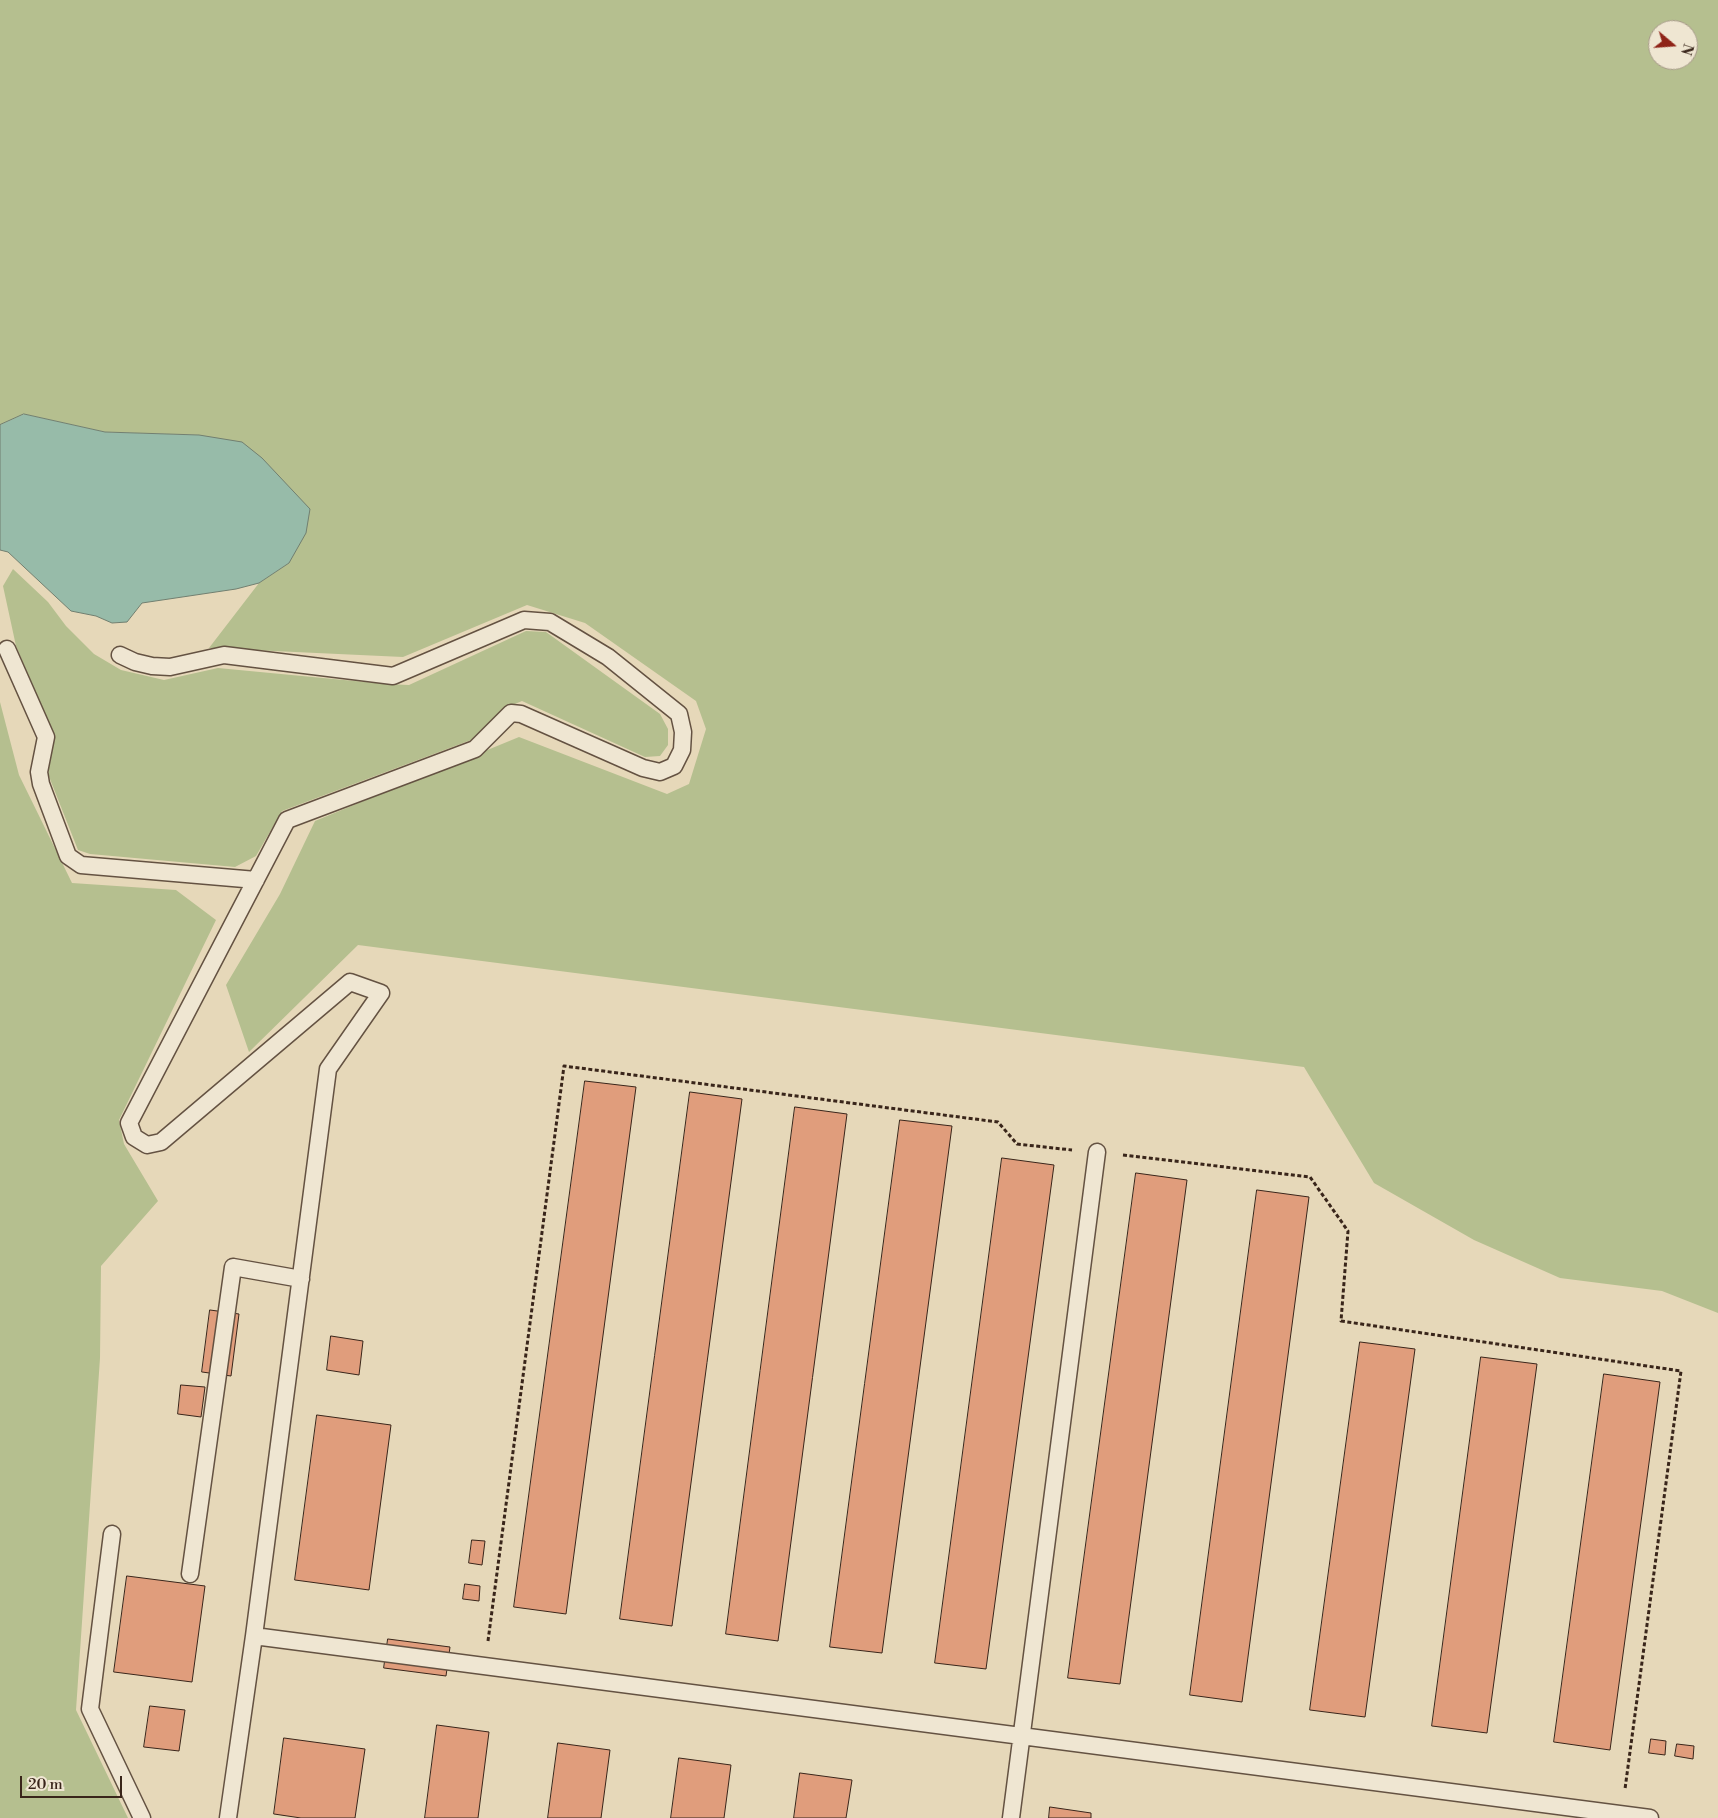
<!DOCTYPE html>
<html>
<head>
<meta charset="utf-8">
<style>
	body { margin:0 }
	#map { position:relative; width:1718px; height:1818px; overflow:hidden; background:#e6d8b9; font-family:"Libre Bodoni",serif }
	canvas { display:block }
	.north { position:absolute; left:1648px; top:20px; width:50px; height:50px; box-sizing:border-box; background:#efe6d2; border:1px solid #a69988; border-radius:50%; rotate:108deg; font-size:14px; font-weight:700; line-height:20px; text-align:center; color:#39251a }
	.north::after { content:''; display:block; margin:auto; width:18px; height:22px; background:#8f2418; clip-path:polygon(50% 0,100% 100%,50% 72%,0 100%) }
	.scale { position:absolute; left:20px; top:1776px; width:102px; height:22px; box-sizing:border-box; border:2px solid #39251a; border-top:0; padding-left:6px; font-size:15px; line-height:18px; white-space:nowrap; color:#39251a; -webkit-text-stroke:4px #efe6d2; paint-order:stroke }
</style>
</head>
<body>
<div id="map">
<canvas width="1718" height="1818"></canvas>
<div class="north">N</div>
<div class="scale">20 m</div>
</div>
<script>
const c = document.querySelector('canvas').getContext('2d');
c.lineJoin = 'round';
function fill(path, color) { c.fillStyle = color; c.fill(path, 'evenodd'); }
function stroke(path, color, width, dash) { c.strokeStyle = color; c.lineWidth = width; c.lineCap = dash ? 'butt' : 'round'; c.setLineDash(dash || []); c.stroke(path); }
const green = new Path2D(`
	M0,0H1718V1313L1662,1291L1560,1278L1474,1240L1374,1183L1304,1067L358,945L249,1052L226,985L280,894L315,821L519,737L667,794L689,784L706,729L696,701L585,623L527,605L403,657L209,648L259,583L289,563L199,435L105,432L24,414L0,425ZM1658,30H1688V60H1658Z
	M13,569L48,602L66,626L94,654L121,670L164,680L218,668L386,684L409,685L526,631L546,632L660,714L668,729V745L660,756L645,757L522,701L503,709L471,740L282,811L256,856L235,867L90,854L78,850L48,774L54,736L16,646L3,586Z
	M0,702L19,775L72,883L176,890L216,920L119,1120L124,1144L158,1201L101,1266L100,1358L76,1710L128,1818H0Z`);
const water = new Path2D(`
	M24,414L105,432L199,435L242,442L262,458L310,509L306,533L289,563L259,583L236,589L142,603L127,622L112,623L96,616L71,611L8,552L0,550V425Z`);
const building = new Path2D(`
	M585,1081L636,1087L566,1614L514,1607Z
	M690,1092L742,1099L672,1626L620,1619Z
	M795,1107L847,1114L778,1641L726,1634Z
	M900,1120L952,1126L882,1653L830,1647Z
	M1002,1158L1054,1165L986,1669L935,1663Z
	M1136,1173L1187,1180L1120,1684L1068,1678Z
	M1257,1190L1309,1197L1242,1702L1190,1695Z
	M210,1310L239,1314L231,1376L202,1372Z
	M331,1336L363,1341L359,1375L327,1370Z
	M1360,1342L1415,1349L1365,1717L1310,1710Z
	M1481,1357L1537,1364L1487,1733L1432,1726Z
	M1604,1374L1660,1382L1610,1750L1554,1742Z
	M181,1385L205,1387L201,1417L178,1414Z
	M317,1415L391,1425L369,1590L295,1580Z
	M472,1540L485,1541L482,1565L469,1563Z
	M127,1576L205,1586L192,1682L114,1672Z
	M465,1584L480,1586L479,1601L463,1599Z
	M388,1639L450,1647L446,1676L384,1668Z
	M150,1706L185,1710L179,1751L144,1747Z
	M437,1725L489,1732L478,1818H425Z
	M284,1738L365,1749L355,1818H301L274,1814Z
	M1651,1739L1666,1741L1665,1755L1649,1753Z
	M558,1743L610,1750L601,1818H548Z
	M1677,1744L1694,1746L1693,1759L1675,1756Z
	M679,1758L731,1765L724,1818H671Z
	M800,1773L852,1780L846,1818H794Z
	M1050,1807L1091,1813V1818H1049Z`);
const path = new Path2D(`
	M1123,1155L1310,1177L1348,1231L1341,1321L1681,1371L1625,1789
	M488,1641L564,1066L998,1122L1017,1144L1072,1150`);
const service = new Path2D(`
	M7,649L46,737L39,772L41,784L68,856L81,865L256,880
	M120,655L135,662L152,666L170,667L224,655L393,676L524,620L550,622L608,657L679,714L683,732L682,750L674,766L660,772L643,768L521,714L511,713L475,749L287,820L129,1123L134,1137L147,1145L161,1142L350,982L381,993L328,1069L254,1636L228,1818
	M112,1534L90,1709L142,1818
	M190,1574L233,1267L301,1279
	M254,1636L1650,1818
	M1011,1818L1097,1152`);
fill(green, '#b5bf8f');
fill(water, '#97bba9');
stroke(water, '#717f70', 1);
fill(building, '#e09d7c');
stroke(building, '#39251a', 1);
stroke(service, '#645242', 19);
stroke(path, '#39251a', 3, [4, 2.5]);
stroke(service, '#efe6d2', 16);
</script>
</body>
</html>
